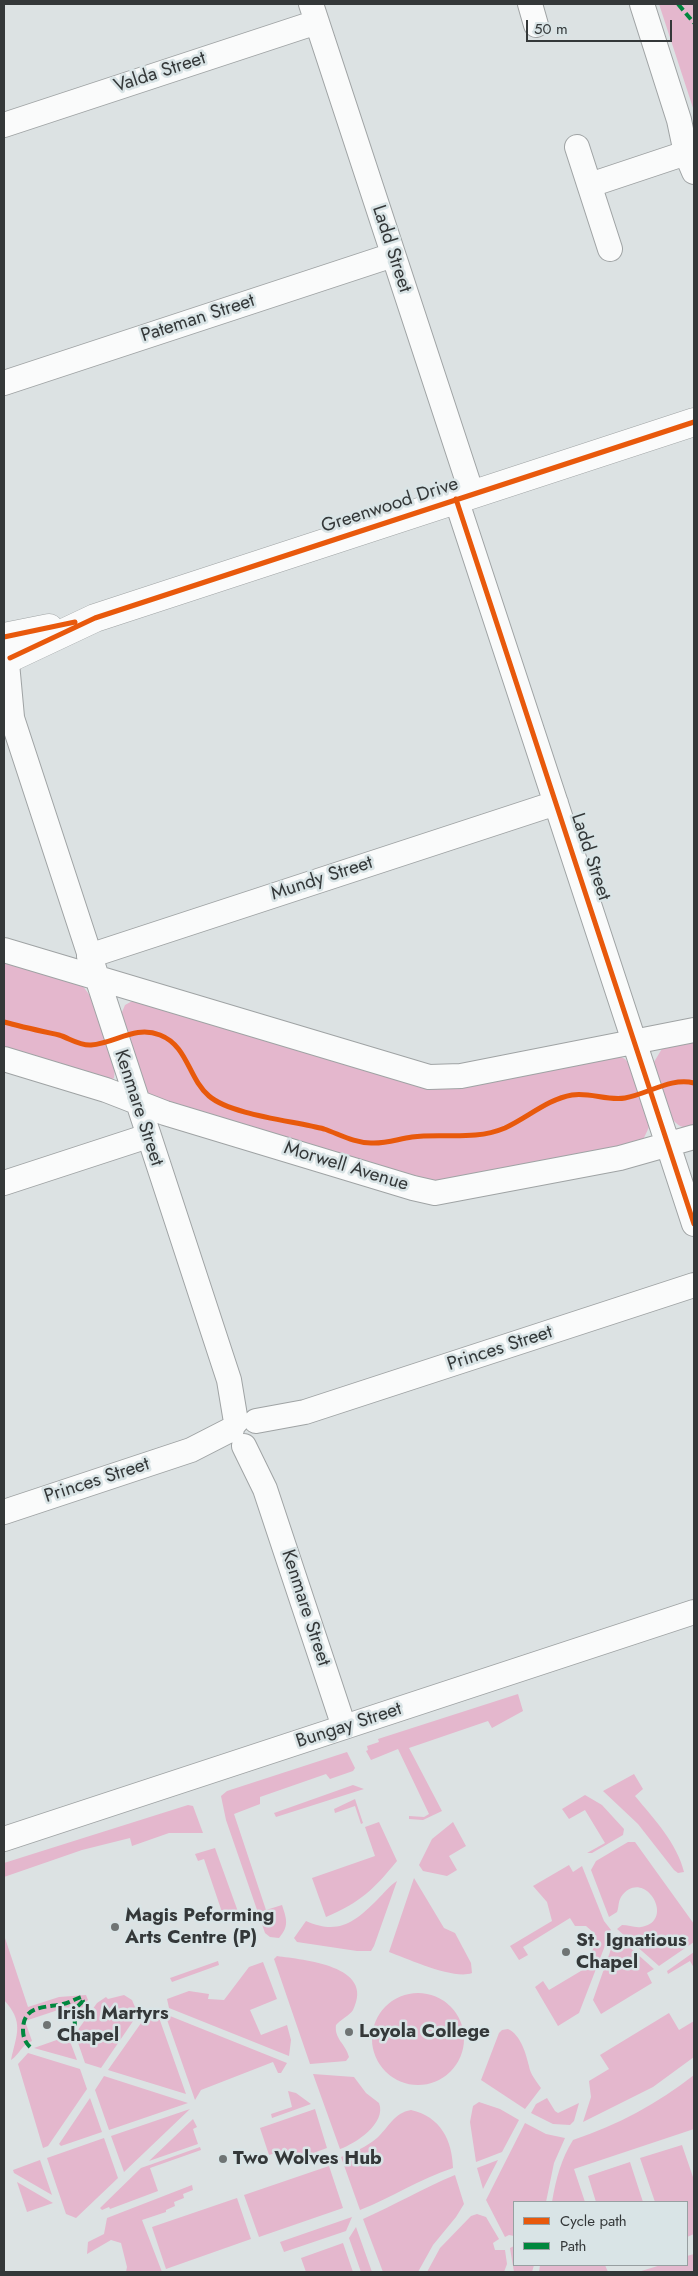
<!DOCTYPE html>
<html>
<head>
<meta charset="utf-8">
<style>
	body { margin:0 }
	#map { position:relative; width:698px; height:2276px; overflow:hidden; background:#dce2e3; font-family:Jost,sans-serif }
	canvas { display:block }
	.frame { position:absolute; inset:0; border:5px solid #343839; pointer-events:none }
	.legend { position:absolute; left:513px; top:2201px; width:175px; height:65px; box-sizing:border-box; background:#d9e4e6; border:1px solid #979fa1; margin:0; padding:6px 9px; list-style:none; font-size:15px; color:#343839 }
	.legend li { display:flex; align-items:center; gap:10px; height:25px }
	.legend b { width:25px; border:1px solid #979fa1 }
	.scale { position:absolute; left:526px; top:20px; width:146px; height:22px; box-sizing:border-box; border:2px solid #343839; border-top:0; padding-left:6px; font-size:15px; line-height:18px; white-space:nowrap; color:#343839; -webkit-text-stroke:4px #d9e4e6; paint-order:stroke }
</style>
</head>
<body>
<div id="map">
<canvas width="698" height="2276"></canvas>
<div class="frame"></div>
<ul class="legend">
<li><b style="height:6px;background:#e8590c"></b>Cycle path</li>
<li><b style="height:6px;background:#00873e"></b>Path</li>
</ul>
<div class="scale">50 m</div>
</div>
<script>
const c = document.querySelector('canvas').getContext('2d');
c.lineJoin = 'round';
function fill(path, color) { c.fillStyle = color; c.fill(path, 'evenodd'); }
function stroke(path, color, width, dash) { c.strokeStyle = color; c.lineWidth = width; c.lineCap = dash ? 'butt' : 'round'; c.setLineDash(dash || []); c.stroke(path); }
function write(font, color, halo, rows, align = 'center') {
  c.font = font + ' Jost,sans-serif'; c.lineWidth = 5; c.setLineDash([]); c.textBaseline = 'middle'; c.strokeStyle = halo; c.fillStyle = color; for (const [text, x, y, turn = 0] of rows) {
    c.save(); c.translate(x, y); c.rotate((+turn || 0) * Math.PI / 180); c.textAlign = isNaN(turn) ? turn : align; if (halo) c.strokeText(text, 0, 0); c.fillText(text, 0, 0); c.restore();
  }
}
const green = new Path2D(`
	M659,4H694V111Z
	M4,959L77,981C98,996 107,1044 115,1068L114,1078L111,1080L4,1052Z
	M136,999L416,1081L617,1055L625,1059L630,1065L650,1125L642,1142L445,1185L151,1097L146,1092L120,1017L125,1005Z
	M694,1038V1128C685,1129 679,1127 672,1119L654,1062L663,1047Z
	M518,1694L523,1711L492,1728L488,1721L409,1748L442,1811L423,1820L409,1819V1816L424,1817L429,1814L398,1749L371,1760L366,1751L368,1750L367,1746L379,1742L378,1739Z
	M347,1752L355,1768L353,1771L330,1779L326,1774L260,1797V1804L234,1814L266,1910L282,1905C287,1920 289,1926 279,1938L270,1937L265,1933L226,1820L221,1796L227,1791Z
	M634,1774L643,1789L635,1796C654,1819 677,1843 684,1872L678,1873L674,1870L638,1824L603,1791Z
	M353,1785L364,1789L276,1817L274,1813Z
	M585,1795L602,1805L624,1829L623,1835L592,1853H587L605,1843L585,1810L569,1819L562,1809Z
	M355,1799L363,1823L361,1824L355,1806L335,1813L334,1809Z
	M188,1805L193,1806L203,1833H169L132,1846L130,1838L82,1850L4,1877V1863Z
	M379,1822L397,1861C373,1890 361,1902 326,1917L312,1878L375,1856L365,1827Z
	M453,1822L466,1846L449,1856L457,1870L447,1876L423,1871L419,1865L432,1839Z
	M628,1842H635L694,1924V1942L659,1966L617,1929L622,1925C628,1925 635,1928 641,1927C678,1921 643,1865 621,1897C618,1902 619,1907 617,1912L609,1917L591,1870L596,1861Z
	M215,1848L241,1920L225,1921L204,1859L198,1861L195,1854Z
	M569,1865L573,1872L582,1866L604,1921L611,1930L579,2013L558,2026L535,1987L543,1981L549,1990L596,1962L591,1953L596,1943L594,1933L586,1926H575L570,1918L523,1947L528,1955L519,1960L510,1946L552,1921L547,1902L533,1886Z
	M414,1878L444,1928L455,1933L471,1963L472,1973C454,1980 408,1959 389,1952Z
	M397,1881L374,1946L371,1951H357L297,1942L294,1938L306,1921C338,1935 354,1923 377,1900C384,1893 390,1885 397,1881Z
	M4,1935L28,2007L59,1997L86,1995L88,2000L72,2021L69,2011L63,2013L61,2009L25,2021L32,2041C21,2045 20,2054 11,2060C17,2033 24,2022 4,2000Z
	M616,1935L654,1969L647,1973L652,1983L601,2014L593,2000Z
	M694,1952V1968L690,1961L668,1974L667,1971Z
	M277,1956C303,1960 376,1965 353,2010C350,2015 340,2020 336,2025C334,2039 346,2044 349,2057L346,2061L310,2064L274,1959Z
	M218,1961L219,1965L172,1982L170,1978Z
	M263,1962L277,1999L250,2010L261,2035L287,2025L291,2040L289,2056L169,2008L167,1999L189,1991L209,1994L208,1999L224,2000L249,1967Z
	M372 2039a46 46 0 1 1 92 0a46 46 0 1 1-92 0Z
	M124,1995L132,2000L135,2007L138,2006L140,2011L101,2068L85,2063L75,2034L97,2003L106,1997L108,1999Z
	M157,2012L186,2094L108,2070L146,2016Z
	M669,2013L679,2030L694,2021V2057L653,2087L583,2122L591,2097L589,2081L609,2069L600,2055Z
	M165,2014L287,2063L281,2073H278L273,2062L201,2090L195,2100Z
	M508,2029C521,2035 526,2054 529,2066C530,2074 537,2082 541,2088L525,2109L481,2080L499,2033L502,2030Z
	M68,2036L77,2060L34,2048Z
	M28,2053L80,2069L87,2089L48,2146L43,2148L18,2064Z
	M313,2074L354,2077L366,2093L379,2103C387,2123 355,2144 340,2149Z
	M694,2075V2129L574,2169L585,2202H552C556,2179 561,2159 573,2140C618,2125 657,2104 694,2075Z
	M104,2076L188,2103L109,2130L95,2090Z
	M288,2091L296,2093L311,2104L272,2118L271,2114L292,2107Z
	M90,2098L102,2132L61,2146L59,2144Z
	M547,2098L555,2111L558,2113L579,2103L574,2121L570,2125L553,2124L531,2113L536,2104Z
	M479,2102L500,2109L519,2120L502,2152L476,2162L470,2122L473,2106Z
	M190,2109L124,2172L111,2136Z
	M315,2109L327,2148L291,2161L287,2149L269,2155L260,2128Z
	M411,2110C441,2117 452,2140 453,2168C419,2179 393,2197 360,2210L341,2157C355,2152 366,2147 377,2138C389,2127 394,2113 411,2110Z
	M193,2119L197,2127L193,2129L198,2144L149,2161Z
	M525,2123L546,2134L565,2138L554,2163L546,2202H514V2236L509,2235L505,2237L486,2200Z
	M104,2138L118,2178L76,2218L66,2214L47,2158Z
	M682,2145L694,2180V2234L687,2237V2202H655L640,2158Z
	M200,2147L201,2150L150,2168L158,2191L110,2209L109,2207L102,2210L100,2208L141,2168Z
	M40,2160L52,2195L14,2173L13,2170Z
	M498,2160L483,2189L477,2168Z
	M630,2162L643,2202H596L588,2176Z
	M329,2166L343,2208L259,2237L244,2195Z
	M455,2175L464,2204L456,2217L433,2245L418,2272H383L363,2219C395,2205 423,2188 455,2175Z
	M17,2182L53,2203L27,2212Z
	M192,2185L193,2190L183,2194L184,2198L174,2202L175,2206L166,2210V2212L142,2220L162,2272H126L127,2267L121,2243L111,2240L87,2254L88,2242L104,2234L107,2218Z
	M237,2198L251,2239L166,2269L152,2227Z
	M477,2214L486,2217L499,2239L493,2243L495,2250H505L507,2264L504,2272H427L440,2248L471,2216Z
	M352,2217L346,2231L284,2252L280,2242Z
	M356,2227L372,2272H361L349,2238Z
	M343,2243L353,2272H306L301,2258Z
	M514,2246V2265H534L532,2272H514L510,2248Z
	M694,2254V2272H638L661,2265H687V2256Z
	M540,2265H605L608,2272H539Z`);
const street = new Path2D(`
	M311,4L472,494
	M530,4L536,25
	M642,4L679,120L686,153L694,172
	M4,125L317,22
	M577,147L610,249
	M590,185L686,153
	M4,383L393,255
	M456,499L694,1224
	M7,663L12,717
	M4,701L13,721L229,1380L236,1422
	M4,950L429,1077L461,1076L694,1030
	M89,956L556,803
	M4,1059L106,1090L165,1113L413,1188L435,1193L620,1158L694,1137
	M4,1183L148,1136
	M256,1421L305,1412L694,1285
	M244,1446L265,1489L344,1727
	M4,1512L191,1450L232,1429
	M4,1839L694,1612`);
const secondary = new Path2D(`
	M4,637L49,628
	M10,658L95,618L694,422`);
const quiet = new Path2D(`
	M678,4L694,23
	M30,2047C25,2042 23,2037 23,2030C23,2005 44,2008 63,2004C69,2003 75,1999 81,1997L83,2001L74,2010L75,2026`);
const cycleway = new Path2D(`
	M456,499L694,1224
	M4,637L75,622
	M10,658L95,618L694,422
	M4,1022C22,1027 41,1031 59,1035C69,1038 80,1046 91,1045C116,1043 135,1025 160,1035C188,1046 188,1078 209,1096C231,1115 294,1121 324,1129C339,1134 354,1143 371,1143C385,1144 398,1139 412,1137C443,1133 474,1141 505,1128C527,1118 548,1099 572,1095C590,1092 607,1101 625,1098C648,1094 671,1077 694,1083`);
const markers = [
	[115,1927,5,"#6f7474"],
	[566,1952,5,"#6f7474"],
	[47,2025,5,"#6f7474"],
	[349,2032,5,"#6f7474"],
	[223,2159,5,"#6f7474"]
];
const streetNames = [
	["Valda Street",160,73,-18],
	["Ladd Street",391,249,72],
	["Pateman Street",198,319,-18],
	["Greenwood Drive",390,506,-18],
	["Ladd Street",590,857,72],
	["Mundy Street",322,879,-18],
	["Kenmare Street",138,1108,72],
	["Morwell Avenue",346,1167,17],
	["Princes Street",500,1349,-18],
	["Princes Street",97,1481,-18],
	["Kenmare Street",305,1608,72],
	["Bungay Street",349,1726,-18]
];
const poiNames = [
	["Magis Peforming",125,1916],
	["Arts Centre (P)",125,1938],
	["St. Ignatious",576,1941],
	["Chapel",576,1963],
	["Irish Martyrs",57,2014],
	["Chapel",57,2036],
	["Loyola College",359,2032],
	["Two Wolves Hub",233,2159]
];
fill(green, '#e4b7cd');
stroke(street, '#9fa3a4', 26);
stroke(secondary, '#9fa3a4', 29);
stroke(street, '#fafbfb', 24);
stroke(secondary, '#fafbfb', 28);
stroke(quiet, '#00873e', 4, [8, 4]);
stroke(cycleway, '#e8590c', 5);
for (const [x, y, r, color] of markers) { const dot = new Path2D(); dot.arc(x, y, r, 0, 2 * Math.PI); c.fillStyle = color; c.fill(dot); stroke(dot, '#d9e4e6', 2); }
write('19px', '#343839', '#d9e4e6', streetNames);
write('bold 19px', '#343839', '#d9e4e6', poiNames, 'left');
</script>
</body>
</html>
